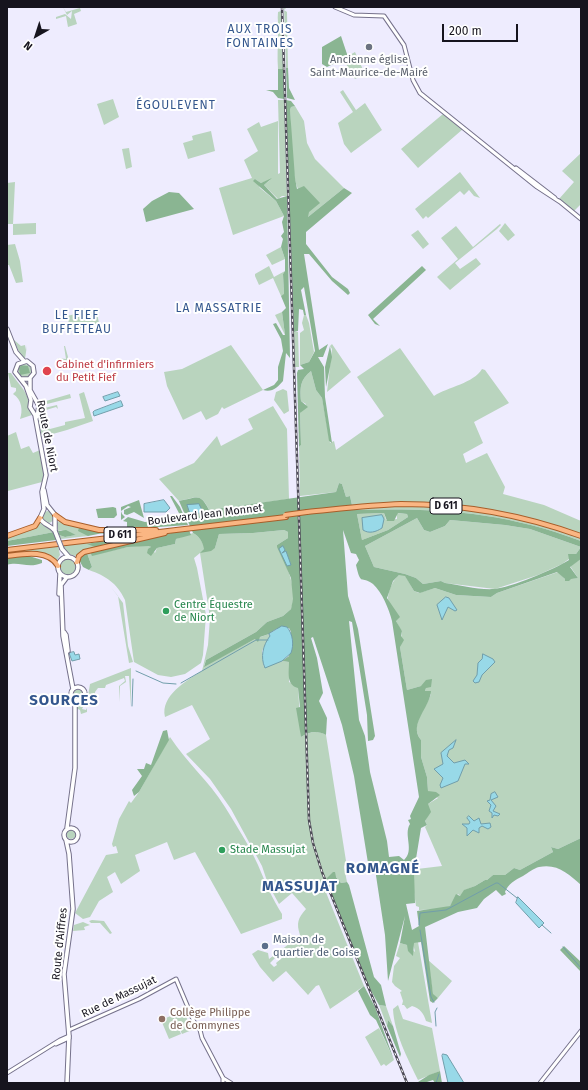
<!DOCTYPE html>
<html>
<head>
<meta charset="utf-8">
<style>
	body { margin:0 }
	#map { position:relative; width:588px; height:1090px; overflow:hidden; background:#eeecfe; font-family:"Fira Sans",sans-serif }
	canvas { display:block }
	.frame { position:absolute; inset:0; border:8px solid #16141e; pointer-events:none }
	.north { position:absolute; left:16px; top:16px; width:40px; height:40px; -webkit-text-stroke:3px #fff; paint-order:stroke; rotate:219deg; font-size:11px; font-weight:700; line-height:16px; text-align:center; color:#16141e }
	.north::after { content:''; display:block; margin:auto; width:14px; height:18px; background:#16141e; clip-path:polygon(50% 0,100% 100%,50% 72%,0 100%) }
	.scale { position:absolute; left:442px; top:24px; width:76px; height:18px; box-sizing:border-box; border:2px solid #16141e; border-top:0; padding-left:5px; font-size:12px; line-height:14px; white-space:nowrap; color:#16141e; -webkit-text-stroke:3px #fff; paint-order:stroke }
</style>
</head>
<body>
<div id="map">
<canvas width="588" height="1090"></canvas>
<div class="frame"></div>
<div class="north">N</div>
<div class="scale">200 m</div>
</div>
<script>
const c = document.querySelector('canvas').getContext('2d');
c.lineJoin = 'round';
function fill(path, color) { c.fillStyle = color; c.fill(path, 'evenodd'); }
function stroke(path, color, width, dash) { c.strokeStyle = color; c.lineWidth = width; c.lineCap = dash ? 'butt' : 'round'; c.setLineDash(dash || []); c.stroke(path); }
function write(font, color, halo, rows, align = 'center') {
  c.font = font + ' "Fira Sans",sans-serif'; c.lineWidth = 4; c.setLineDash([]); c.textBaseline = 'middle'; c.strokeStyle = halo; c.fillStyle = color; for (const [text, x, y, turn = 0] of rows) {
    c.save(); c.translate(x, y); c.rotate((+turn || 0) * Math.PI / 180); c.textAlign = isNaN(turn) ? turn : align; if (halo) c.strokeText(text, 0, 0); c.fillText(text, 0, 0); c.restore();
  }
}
const green = new Path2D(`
	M63,7L66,12L80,8L81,11L74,14L77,24L68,27L66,16L56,19V17L65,14L71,19L72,11L67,15Z
	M284,7H287L284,10L287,12L288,68H286Z
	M281,11L283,69H278C277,57 278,46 278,34C279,27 277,19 278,12Z
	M355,52L365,74L355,79L343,59Z
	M343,90L356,110L365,103L382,130L351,153L344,144L338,123L353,112L340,92Z
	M113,99L119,117L104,125L97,104Z
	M278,100H284L287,196H282L278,199L264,185L270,180L261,183L255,179L260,188L276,201L284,216L233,235L219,188L252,178L244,160L258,151L247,129L259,122L261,127L278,121V174L280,173Z
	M295,106L304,121L307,143L315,159L344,188L308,217C309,205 297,193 295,179C291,157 291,133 290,110L291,107Z
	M443,114L463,129L418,168L401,149Z
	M211,131L215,151L188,159L183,143L193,140L192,136L195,135Z
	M129,148L132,167L126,169L122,149Z
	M581,153V204L574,211L559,199L574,182L562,171Z
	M460,172L480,198L474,196L469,190L464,195L460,191L428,218L426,216L423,219L415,209Z
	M15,182L13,224L36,223V234L13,235V224H7V183Z
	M505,223L515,235L508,241L499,231Z
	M500,224L501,225L497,229L455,263L460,269L476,258L481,264L450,290L437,277L458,259L441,238L456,226L473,247Z
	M418,230L429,244L423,249L411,235Z
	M15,244L20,261L23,282L16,283L9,265H7V245Z
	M281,247L285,259L272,265L266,255Z
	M269,266L274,277L285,271L283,274L284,295L281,296L273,278L259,285L255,276V274Z
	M96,309L99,323L71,331L67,316Z
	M282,312L285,335L275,315Z
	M304,315H306L309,323L314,352L309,362L300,365V333L304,330L302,323Z
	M294,332H298L299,367H295Z
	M13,339L21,346L25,345L26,350L27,345L25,359L21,356Z
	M332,344L351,372L327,392L332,349L330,346Z
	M231,345L263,390L224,409L222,407L218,414L206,420L201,411L183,420L167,386L164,372L182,369Z
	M64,346H65L68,357L65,365L58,361V358L66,359Z
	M400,348L434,396C448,387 474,383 482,369L485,370L509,403L474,422L483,443L463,454L466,463L487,453L505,487L503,494L544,505L581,521V541C501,511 437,508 353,510L350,496L346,497L342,484L339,483L336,492L300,496L299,447L301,445L300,413L306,404L301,401C300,387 300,380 311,371L316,390L322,398L330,443L334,441L336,450L384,416L357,377Z
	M18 371a7 7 0 1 1 14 0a7 7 0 1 1-14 0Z
	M8,373H11C18,384 31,394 28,407L32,415L20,419C23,411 22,399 13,394L16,391V388L11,387Z
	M283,389L287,391L289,411L284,414L274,400L276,392Z
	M84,392L93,421L67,430L42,437L38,417L40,409L57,405L58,409L56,407L46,410L44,413L48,426L45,427L50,429L65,425V422L85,418L79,394Z
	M70,394L71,398L47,404L46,401Z
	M273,406L287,429L289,499L209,510C201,492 195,498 179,501L159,479L194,463L217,436L221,446L253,429L248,419Z
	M16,432L21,449L29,446L33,453L40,450L43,463L44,474L42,482L8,491L7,436Z
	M42 517a6 6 0 1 1 12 0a6 6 0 1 1-12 0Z
	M384,513L386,520L397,519V513L407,514L408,517L388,530L362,540L357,514Z
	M417,518L424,530L430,532L445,526L450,520L505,525L530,529L581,547L576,554L562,564L538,575L495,589L445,583L441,581L423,584L416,578L405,574L374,567L365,546Z
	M59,521L104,532L123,533L103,534L87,530L88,536L61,539L59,535L65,537L76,535L61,530L58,531L57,523Z
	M40,523L49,527L54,532L7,541V537L36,527Z
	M284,530L288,532V538L277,545C285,563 299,589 291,609L283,616L267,622L256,632L206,660L204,666L255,639L269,634L270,636L262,651L264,667L282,661L289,662V682L298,687L301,737C310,732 317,730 326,735L346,861L344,867L347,882L341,883L336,877H329V885L325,890L364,986L330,1009L319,985L316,986L308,995L286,971L273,982L260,967L252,954L258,950L268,953L269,959L273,956L275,958L270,963L274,967L277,965L276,963L282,958L279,955L276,957L275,955L300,935C296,923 298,918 306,909L292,893L279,904L268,884L262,866L231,809L210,779L186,754L210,739L192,705L165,717C160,696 187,680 202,671L208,645L210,618L200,553L194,558L197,568L206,615L203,655L201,663L185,674L171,677L158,675L134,662L125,600C117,583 106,576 89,570L92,567L87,553L90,552L92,555L128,547L149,545L155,553L157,548L175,544L176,539L193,533C199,536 203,542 205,549L203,550L215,548L219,534L253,533Z
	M150,535L110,543L107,540L88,543L95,547L81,551L76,556C68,555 65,552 63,544Z
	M58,545L60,555L56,562L39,554L7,555V551Z
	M59 567a9 9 0 1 1 18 0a9 9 0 1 1-18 0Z
	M581,559V838L558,849L551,847L553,852L520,870L514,868L505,875H493L487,880H485L475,886L465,890L463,894L460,896L458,894L450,906L442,909L419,910V907L416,906L413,885L414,871L417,869L442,866L425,827L427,825L425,821L427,817L428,804L438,798L428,791L427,777L421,757V740C409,725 426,709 431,694L425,691L426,688L421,686L407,690L400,647L402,631C398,627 387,602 388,597C389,589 393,580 399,575H405L414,591L419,593L435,588L456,595L491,597L497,593L558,572L565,579L578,578L570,566Z
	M111,587L123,603L128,646L133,662L129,663L118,596Z
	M131,668V707L129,676H125L126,682L120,686V702L119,686L125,681L124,678L106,685L105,688H98L95,692L96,702L88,696L90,684Z
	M73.5 694a4.5 4.5 0 1 1 9 0a4.5 4.5 0 1 1-9 0Z
	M84,701L88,705H84L82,709L86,710L87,708V712L81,714L80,710L78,709L77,710V705Z
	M170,737C186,762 209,781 225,807C236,825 249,845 258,865C265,882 272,898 282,914V919L241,934L195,852L174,860L167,842L135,855L140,871L121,884L115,872L107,877L113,892L99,901L90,917L83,919L75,913L106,855L118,853L116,846L113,847L112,844L119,819L129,801L131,803L139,792Z
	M66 834a5 5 0 1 1 10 0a5 5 0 1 1-10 0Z
	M92,920L104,921L112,933L110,934L100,923H91L89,921Z
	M83,922L90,925L84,927L85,930L73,931L74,925Z
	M418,942L432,1023L426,1021C424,1014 420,1008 412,1006L407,1009L404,1005H402L403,1001L400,992L402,991L395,986L392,982L394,966L400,958L396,956L400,943L407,945L415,952L413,943Z
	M428,960L452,981L438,998L433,995Z
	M379,1005L386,1006L393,1026L388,1020L387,1026Z
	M398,1005L403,1019L432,1028L440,1071L418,1080C408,1059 394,1033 393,1009Z
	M184,1012L192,1030L182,1034L174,1016Z
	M173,1015L181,1034L169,1039L161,1020Z
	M379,1028L394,1060L386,1066L384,1064L381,1066L365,1037Z`);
const forest = new Path2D(`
	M341,36L348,57L327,67L322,64V47Z
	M286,68H288L289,88L295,100L287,98Z
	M278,69H283L284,99L278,98L273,92L266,90H278Z
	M286,100L291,101L295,106L291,107L290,110L295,178L297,189L304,186L320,203L309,212L308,217L344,188L352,193L306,232V244L332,277L348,289L350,293L348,295L332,281L309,254H304L319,350L328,344L323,357H318L324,367L325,397L332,443L329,441L322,398L316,390L311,371C300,380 300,387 301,401L308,407L300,413L301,445L299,447L297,373L298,370L304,369L300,365L309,362L315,351L304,287L301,290L306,315H304L303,310L299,309L298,331L294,332Z
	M272,178L264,185L277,199L287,196L290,358L286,353L283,381C278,387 272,393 263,390L274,385L278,380V367L283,351L281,339L273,324L276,323L283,335H285L282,312L286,308L281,296L284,294L283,274L285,271V259L281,247L283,239L281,236L284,232L282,222L284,216L276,201L253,181L255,179L261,183Z
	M169,192L179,193L194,209L146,222L143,209L152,201Z
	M422,266L426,270L373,319L380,326L375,324L368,315Z
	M330,346L332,357L326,387L325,367Z
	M20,365L28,366L30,373L20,375L19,368Z
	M339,483L342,484L346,497L350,496L353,510C437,508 501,511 581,541V559L570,567L578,578L571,579L569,581H565V579L557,572L497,593L491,597L456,595L435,588L420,593L414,591L405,576L399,575L393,581L387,598L400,617L396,621L402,631L401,636L404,640L400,647L407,690L421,686L426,680L432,679L431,687L426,688L425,691H431C430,708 408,724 421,740V757L427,777L428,791L436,792L440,795L428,804L431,812L425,821L427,825L421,828L414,871L415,903L406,904L412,930L419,926L417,911L450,906L456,894L460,896L464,890L475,886L485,880H487L493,875H505L514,868L520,870L553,852L551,847L558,849L581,838V885C569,874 557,863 539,867C534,868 528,873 523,876C515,880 508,884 505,892L506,894L502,896L496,890L484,899L477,908L458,912L425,927L433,994L438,998L433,1003L430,1001L421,942L414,943L413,956L408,951L407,945L400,943L405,916L388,981L385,935L375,869L372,864L368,863L354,776L342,725L313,637L311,638L317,658L323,693L319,701L327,718L326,735C316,730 310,732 301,737L296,708L300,707L298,688C286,685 289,672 289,662L282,661L289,656L291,632L289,628L276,629L269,634L260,637L258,642L255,639L204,667L206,660L256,632L267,622L283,616L291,609L293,599L291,578L277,547V545L288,538V532L284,530L253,533L219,534L215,548L211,551L200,553L204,549C203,542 199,536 193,533L179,501C197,498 200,492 209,510L336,492ZM384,513L387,521H394L398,513L407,514L408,517L388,530L362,540L357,514ZM417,518L424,530L430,532L445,526L450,520L505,525L530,529L581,547L576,554H568L569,560C555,569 510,588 494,589C478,590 460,585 445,583L441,581L423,584L416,578L405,574L374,567L365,546ZM343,530L351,553L356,554L359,560L356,565C361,587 361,575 373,584C382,592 389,609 392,621L419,797L410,816L411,819L408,820L410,824C403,835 415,850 404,860L399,856L389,857L387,841L370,772L365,736L359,720L349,621L352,622L367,715L368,741L373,740L375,736L358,629L348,596Z
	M170,496H172L180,507L188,525L130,529L127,527V522L123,521L128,517L145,522L181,517Z
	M139,500L144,518L134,512L127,515L124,514V510L131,507L128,506L121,511L122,514L125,517L121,520V507Z
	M113,507L116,508L117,515L114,518H98L96,509Z
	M79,528L103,533L88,536L78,531Z
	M66,530L76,535L65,537L59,535L58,531Z
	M189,530L191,535L176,539L175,544L157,548L151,556L147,553L148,549L151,547L149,546L128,547L92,556L90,552L154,536Z
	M54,532L56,540L7,546V541Z
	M107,540L110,543L95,547L87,544Z
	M87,553L92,567L89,570L83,567L79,560L80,557Z
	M29,556L42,560V563C28,569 19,561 7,565V558Z
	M167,730L169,740L139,792L134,796L132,790L142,776L137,769H144L146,763L151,765L163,731Z
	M333,872H335L336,877L341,883L347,882L349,885L374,977L381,985L386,1006L379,1005L370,989L327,884L326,879Z
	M564,946L581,962V972L560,950Z
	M364,986L375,1007L394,1060L376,1020L370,1015L358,991Z
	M388,1020L393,1026L401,1054L400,1057L387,1026Z
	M440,1071L442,1083H435L433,1080L424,1083L418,1082L429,1075Z`);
const water = new Path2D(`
	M118,392L120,396L105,401L103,397Z
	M121,401L123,406L94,416L93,412L94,411Z
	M164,500L170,508L166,512H144V504Z
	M199,504L202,510L200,513L190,514L187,505Z
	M382,515L384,519L382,528C376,532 369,534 363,530L362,518Z
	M283,546L285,550L282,553L286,551L291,565L287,566L279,549Z
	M446,597L449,598L457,610L455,611L448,607L442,620L437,605Z
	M282,626L287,627C293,634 294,645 291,653L282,661L265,668C260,657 263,645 270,636L269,634Z
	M74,652L75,655L79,654L80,659L72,661L69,653Z
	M483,654L493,659L495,662L482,675L479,682L475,683L473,681L477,675L478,663L482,659Z
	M456,740L453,748L449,750L447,756L454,763L465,760L469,764H465L458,781L441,788L440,785L443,778L434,769L443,764L441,753Z
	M495,792L498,797L491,800L496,806L493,811L500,814L498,816L494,815L492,818V813L489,811L491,805L487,801L490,800L491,794Z
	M469,816L474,821L479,818L481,824L490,823L491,827L488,829L482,826L479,828V833L473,830L467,836V828L462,824H469L470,822L467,818Z
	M518,897L544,923L539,928L516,903Z
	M443,1054L447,1055L464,1083H448L442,1056Z`);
const stream = new Path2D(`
	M136,671L163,683L176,684
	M181,683L256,640H268
	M132,706L133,679
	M419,925L420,913L446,910L496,883H498L517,898
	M542,925L551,933
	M420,930L431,997L434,1002
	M563,947L581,968
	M436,1026L435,1012L437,1008
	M436,1083L439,1074`);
const tertiary = new Path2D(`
	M335,7L354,15L384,16L404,45L413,80L420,93L537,187L560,202
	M516,168L555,198
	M559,201L581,219
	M69,1030L139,999L176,979L195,1024L200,1030L202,1038L223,1078V1083
	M56,1044L69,1038
	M7,1073L60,1040L69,1036
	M223,1078L231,1083
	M540,1083L581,1031`);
const secondary = new Path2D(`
	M7,329L16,352L24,361
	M30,378V390L39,406L37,417
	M21,379H29L34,373L33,366L27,361L18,364L15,372L26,386L31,400L30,407L35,415L46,475L42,492L44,509L40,518C43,525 51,525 55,531
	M44,490L47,505L55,515V530
	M62,549L69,557
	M58 567a10 10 0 1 1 20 0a10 10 0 1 1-20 0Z
	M67,577L61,585L62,609L63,636L73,689
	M59,594L60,574
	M64,632L66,635L68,651
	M71 694a7 7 0 1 1 14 0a7 7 0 1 1-14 0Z
	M64 835a7 7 0 1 1 14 0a7 7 0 1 1-14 0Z
	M67,828L75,768V706L78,700
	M66,840L69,854L73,909L64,974L69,1036L67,1083`);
const primary = new Path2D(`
	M307,512C338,509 370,505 401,504C463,504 523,515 581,536
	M55,515L65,522L99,530H156
	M7,536L35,526L40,518
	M7,550L286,517
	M7,556C23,554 48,549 58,566
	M77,562L79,556L84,552L165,533`);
const rail = new Path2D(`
	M282,7L309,820L313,843L322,872L407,1083`);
const secondaryBridge = new Path2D(`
	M55,531L62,549`);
const primaryBridge = new Path2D(`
	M285,515L307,512`);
const markers = [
	[369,47,4,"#6b7280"],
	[47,371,5,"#e0444e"],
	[166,611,4,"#2e9e5b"],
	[222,850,4,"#2e9e5b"],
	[265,946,4,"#5c6f8a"],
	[162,1019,4,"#8d6e63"]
];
const shields = [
	[446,506,32],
	[120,535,32]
];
const shieldNames = [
	["D 611",446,506],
	["D 611",120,535]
];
const worshipNames = [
	["Ancienne église",369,60],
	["Saint-Maurice-de-Mairé",369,73]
];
const healthNames = [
	["Cabinet d'infirmiers",56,365],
	["du Petit Fief",56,378]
];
const streetNames = [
	["Route de Niort",47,436,79],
	["Boulevard Jean Monnet",205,515,-7],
	["Route d'Aiffres",60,944,-84],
	["Rue de Massujat",119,997,-26]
];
const leisureNames = [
	["Centre Équestre",174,605],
	["de Niort",174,618],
	["Stade Massujat",230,850]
];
const serviceNames = [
	["Maison de",273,940],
	["quartier de Goise",273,953]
];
const educationNames = [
	["Collège Philippe",170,1013],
	["de Commynes",170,1026]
];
const neighbourhoodNames = [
	["AUX TROIS",260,30],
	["FONTAINES",260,44],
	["ÉGOULEVENT",176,106],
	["LA MASSATRIE",219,309],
	["LE FIEF",77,316],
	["BUFFETEAU",77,330]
];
const districtNames = [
	["SOURCES",64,701],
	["ROMAGNÉ",383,869],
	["MASSUJAT",300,887]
];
fill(green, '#b9d4be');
fill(forest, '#8ab592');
fill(water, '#98d9e8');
stroke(water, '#719eab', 1);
stroke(stream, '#719eab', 1);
stroke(tertiary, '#75718b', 5);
stroke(secondary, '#75718b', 5.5);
stroke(primary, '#a85e2a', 6);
stroke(tertiary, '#fff', 3);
stroke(secondary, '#fff', 3.5);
stroke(primary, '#fab683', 4);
stroke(rail, '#4d4b57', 2.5);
stroke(rail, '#fff', 1, [3]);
stroke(secondaryBridge, '#75718b', 5.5, []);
stroke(primaryBridge, '#a85e2a', 6, []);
stroke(secondaryBridge, '#fff', 3.5);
stroke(primaryBridge, '#fab683', 4);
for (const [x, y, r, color] of markers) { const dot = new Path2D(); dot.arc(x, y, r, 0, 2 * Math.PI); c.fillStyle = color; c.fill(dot); stroke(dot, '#fff', 1.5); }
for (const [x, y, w] of shields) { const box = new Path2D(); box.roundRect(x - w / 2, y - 8, w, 16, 3); c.fillStyle = '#fff'; c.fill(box); stroke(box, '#16141e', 1); }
write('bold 10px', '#16141e', null, shieldNames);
write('11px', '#5b616d', '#fff', worshipNames);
write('11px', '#be3a42', '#fff', healthNames, 'left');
write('11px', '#16141e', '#fff', streetNames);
write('11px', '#27864d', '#fff', leisureNames, 'left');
write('11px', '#4e5e75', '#fff', serviceNames, 'left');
write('11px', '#785e54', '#fff', educationNames, 'left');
c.letterSpacing = '1px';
write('12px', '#33568d', '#fff', neighbourhoodNames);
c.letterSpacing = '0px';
c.letterSpacing = '1px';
write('bold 15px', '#33568d', '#fff', districtNames);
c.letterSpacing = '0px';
</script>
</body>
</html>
